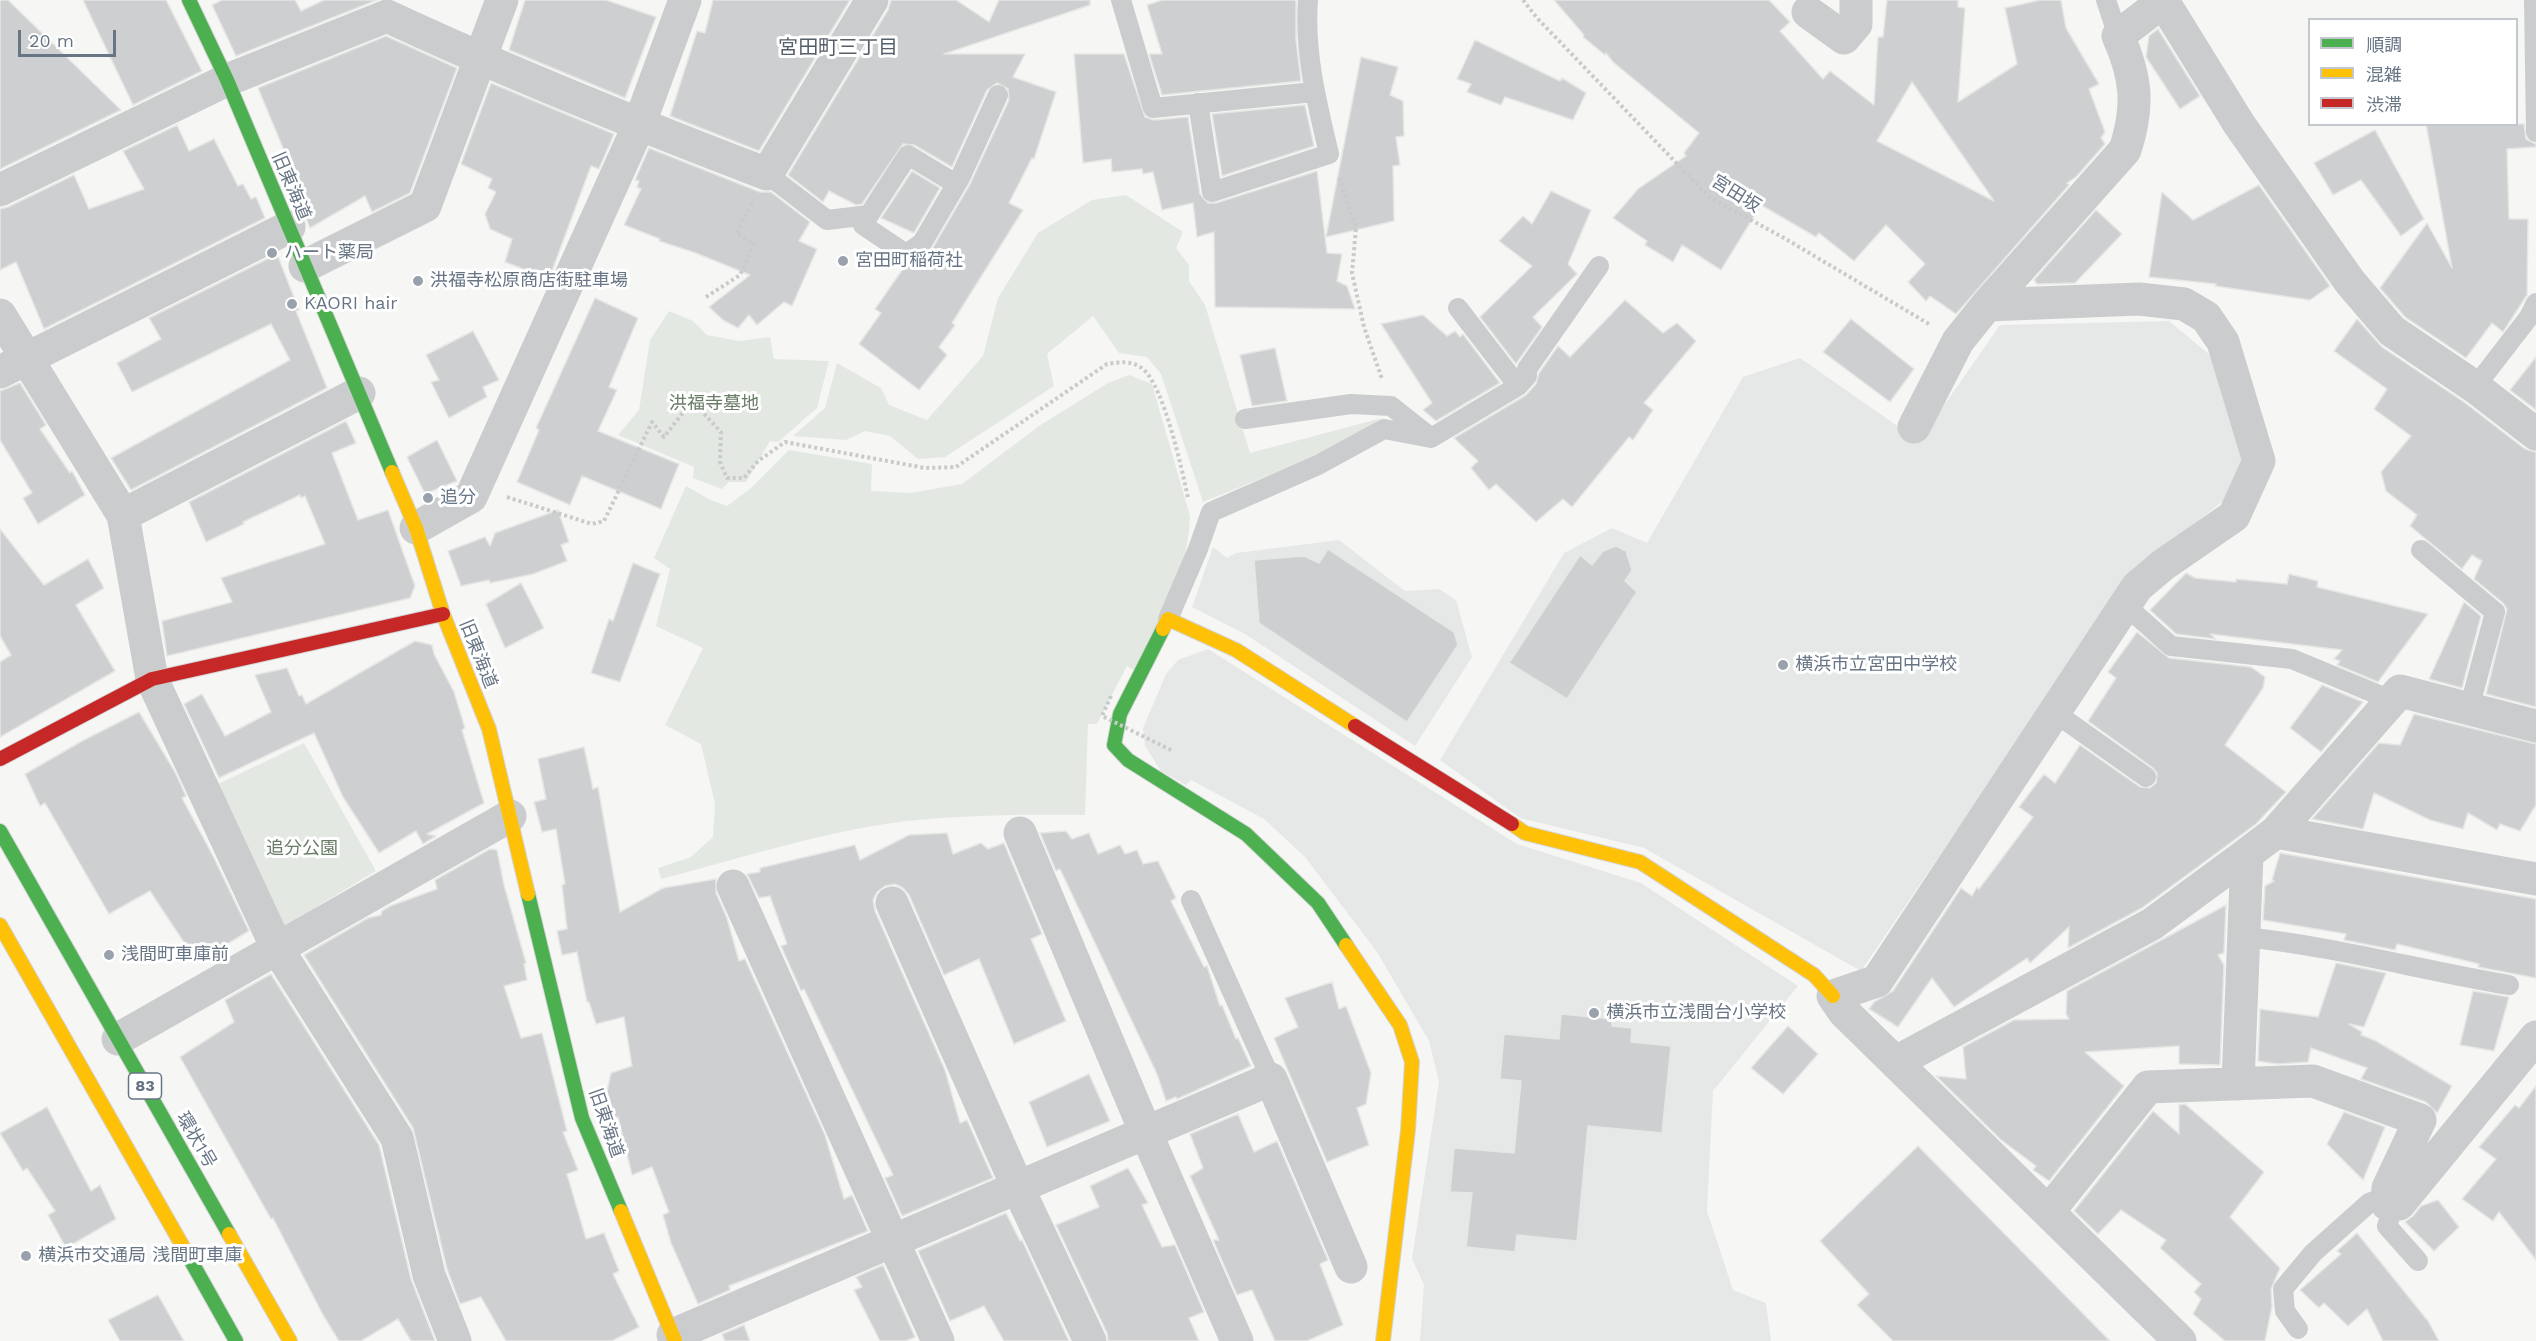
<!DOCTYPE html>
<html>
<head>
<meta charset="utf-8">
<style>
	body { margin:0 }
	#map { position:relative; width:2536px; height:1341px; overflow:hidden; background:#f6f6f5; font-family:"Work Sans","Noto Sans JP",sans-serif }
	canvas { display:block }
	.legend { position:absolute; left:2308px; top:18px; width:210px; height:108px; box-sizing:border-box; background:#fff; border:2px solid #c2c8ce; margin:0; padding:8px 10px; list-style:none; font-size:18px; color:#677585 }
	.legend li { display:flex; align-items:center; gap:12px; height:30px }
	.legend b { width:30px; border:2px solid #c2c8ce }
	.scale { position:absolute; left:18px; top:30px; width:98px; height:27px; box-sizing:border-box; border:3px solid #677585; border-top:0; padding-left:8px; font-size:18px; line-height:21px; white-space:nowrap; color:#677585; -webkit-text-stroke:4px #fff; paint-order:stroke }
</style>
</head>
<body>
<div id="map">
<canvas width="2536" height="1341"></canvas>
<ul class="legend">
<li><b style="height:8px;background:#4caf50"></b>順調</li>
<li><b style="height:8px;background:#ffc107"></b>混雑</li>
<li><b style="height:8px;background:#c62828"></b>渋滞</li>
</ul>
<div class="scale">20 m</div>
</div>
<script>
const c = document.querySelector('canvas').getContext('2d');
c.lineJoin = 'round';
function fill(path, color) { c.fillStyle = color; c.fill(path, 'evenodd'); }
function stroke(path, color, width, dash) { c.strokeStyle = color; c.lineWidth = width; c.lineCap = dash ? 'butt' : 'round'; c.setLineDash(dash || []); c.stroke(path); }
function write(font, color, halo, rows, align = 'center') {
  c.font = font + ' "Work Sans","Noto Sans JP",sans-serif'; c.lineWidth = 6; c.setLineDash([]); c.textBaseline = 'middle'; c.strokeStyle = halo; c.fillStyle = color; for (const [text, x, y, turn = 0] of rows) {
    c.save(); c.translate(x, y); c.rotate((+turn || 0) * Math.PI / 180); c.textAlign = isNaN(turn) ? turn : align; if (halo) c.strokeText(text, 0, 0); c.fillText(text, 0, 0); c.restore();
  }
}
const built = new Path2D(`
	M2169,321L2210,355L2248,454L2226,499L2134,570L1861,971L1644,848L1520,818L1440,760L1564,553L1612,528L1647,543L1743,377L1800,358L1919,441L2000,325Z
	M1339,540L1405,591L1439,589L1456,600L1472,657L1415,746L1245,634L1192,607L1213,547L1227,558L1236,553Z
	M1208,649L1517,844L1641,883L1798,986L1713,1091L1707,1211L1733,1290L1766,1303L1771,1341H1420L1424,1285L1412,1259L1439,1082L1429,1041L1377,952L1305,857L1264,819L1191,780L1186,785L1161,771L1145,746L1143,728L1166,674L1178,660Z`);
const green = new Path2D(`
	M1126,195L1183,232L1176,248L1189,265V281L1205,305L1250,453L1382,418L1329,451L1203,502L1161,374L1147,357L1119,353L1093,316L1047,354L1054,386L945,457L918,459L890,436L865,431L846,440L793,436L825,408L837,363L881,388L889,405L927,420L983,356L998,298L1038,233L1092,200Z
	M669,311L693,321L707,335L739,341L770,337L774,359L829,361L817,408L778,442L770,441L746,482H729L722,489L693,478L694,467L618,435L639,410L650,340Z
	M1129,375L1152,384L1190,516C1189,570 1158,623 1136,671L1127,666L1097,724H1088L1085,815C1025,814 966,815 907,821C824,831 742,858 661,879L658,868L691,857L713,837L715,804L701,744L665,725L703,648L656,626L670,569L654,558L686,486L709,499L727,506L751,488L789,450L872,464L871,491L911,493L962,484L1039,426L1108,383Z
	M304,743L376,871L281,928L214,786Z`);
const building = new Path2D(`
	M0,0H8L121,110L0,169Z
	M83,0H166L202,71L133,105Z
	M222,0H295L301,11L324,0H377L236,56L212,5Z
	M525,0H606L656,17L625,98L509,50Z
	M713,0H850L759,151L670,116L697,31L705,33Z
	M891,0H956L989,22L999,0H1090V5L944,54H1025L1013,77L1056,92L1034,159L1032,158L1009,203L1023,210L952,323L955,325L939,347L947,355L919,390L859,344L881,313L875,309L905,266L913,264L932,249L970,184L1009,100L1008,89L997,83L987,90L952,167L914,145L903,144L862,204L856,205L829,191L823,202L788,175L888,10Z
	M1162,0H1296V40L1301,81L1162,95L1149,54H1162L1147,5Z
	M1554,0H1769L1790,22L1780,31L1823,79L1830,71L1874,105L1878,37H1883L1887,0H1958V7L1965,8L1958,102L2017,64L2005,8L2040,0H2061L2066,28L2099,84L2089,89L2105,132L2101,138L2105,144L2076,177L2067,183L2069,185L1956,314L1930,296L1926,301L1908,282L1925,264L1886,225L1854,261L1819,233L1816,237L1761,205L1721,270L1682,245L1673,262L1645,245L1647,241L1613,218L1638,189L1686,156L1684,153L1699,133L1613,62L1606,53L1605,55L1583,37L1584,35ZM1912,82L1936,117L1994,201L1877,141Z
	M2158,29L2200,96L2180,109L2146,57L2149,36Z
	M386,36L457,68L410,193L372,212L365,196L310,228L290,180L294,178L288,160L258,88Z
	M1475,40L1560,81L1562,78L1586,93L1573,120L1505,97L1501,105L1467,92L1471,84L1457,79Z
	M1074,54H1124L1145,117L1154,120L1188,117L1200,194L1208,203H1216L1317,171L1327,253L1342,254L1337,281L1347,286L1355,309L1215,307L1214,232L1197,237L1193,203L1162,210L1153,172L1143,174L1142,169L1112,172L1111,159L1083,163Z
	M1361,57L1398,67L1390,95L1403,101L1404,136L1396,137L1400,165L1393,166L1394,221L1326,237Z
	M491,83L614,134L599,169L591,166L549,279L505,262L512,239L490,229L485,214L496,192L488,188L492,179L461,164Z
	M1305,105L1314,146L1222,176L1212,114Z
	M2426,124H2524L2526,139L2536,144V147L2507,149L2509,219H2528L2527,295L2503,332L2492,323L2466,358L2405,317L2380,288L2427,223L2452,268Z
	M177,125L189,151L214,139L238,186L243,184L251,199L256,197L265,218L44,329L16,262L0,270V209L8,207L74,175L89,209L144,189L123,151Z
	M2375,130L2424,219L2401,236L2361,180L2333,195L2314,163Z
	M649,148L760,192H771L810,222L799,241L817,249L792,306L784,302L757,325L749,315L738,328L723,320L709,307L750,275L693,252L659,241L660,239L624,225L641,189L637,187L639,181L635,180Z
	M912,171L940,188L914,233L881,218Z
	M2259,185L2330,286L2310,300L2215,286L2216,284L2149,277L2162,192L2193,220Z
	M1551,191L1591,210L1568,264L1577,274L1533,317L1542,327L1516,364L1480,317L1532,266L1499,241L1523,216L1532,224Z
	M2096,210L2122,234L2075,283L2037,284L2034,280Z
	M277,254L299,310L296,311L327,388L131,490L111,458L290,360L271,324L132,392L117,363L161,339L149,318Z
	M595,298L638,318L609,387L617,390L598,431L679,464L661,509L582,476L570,505L517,482L539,430L536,428Z
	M1625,300L1663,333L1677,323L1696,341L1644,403L1653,410L1633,440L1629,437L1572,507L1563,499L1536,522L1496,484L1489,490L1471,468L1478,461L1454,438L1526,395L1536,384L1539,373L1558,346L1570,357Z
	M1423,315L1447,336L1455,331L1460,337L1463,334L1500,383L1436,421L1423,410L1432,403L1381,324Z
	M1851,319L1914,369L1890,402L1823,352Z
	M2357,319L2382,347L2464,402L2525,449L2536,452V707L2486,694L2507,609L2503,603L2474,579L2482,561L2472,555L2462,569L2410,526L2417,515L2386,491L2381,472L2411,436L2374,409L2387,389L2334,351Z
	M473,331L499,380L483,387L487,397L449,418L431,382L439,380L426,355Z
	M1275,348L1287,401L1252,406L1240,355Z
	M2536,357V410L2510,390Z
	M20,383L46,425L40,429L70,473L72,471L85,495L38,524L23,498L32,493L0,440V391Z
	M346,421L356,443L332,453L358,520L388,510L415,586L410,598L167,656L162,621L232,602L221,578L325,544L305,496L301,498L300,495L243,522L244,524L206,542L189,502Z
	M437,440L457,481L425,494L407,457Z
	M558,510L569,542L561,545L567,561L533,574L490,583L489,580L461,586L448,551L485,537L490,546L495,533Z
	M0,529L44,585L88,559L104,588L76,605L115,671L0,737V662L11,655L0,636Z
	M1616,546L1626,551L1632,570L1625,581L1637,592L1567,699L1509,663L1580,555L1592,565L1603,551Z
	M1328,549L1454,632L1458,645L1407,722L1259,623L1254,560L1304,556L1319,563Z
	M633,563L660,574L620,682L591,673L609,619L613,621Z
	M2186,573L2195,578L2236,582V579L2287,584L2289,574L2318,581L2317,587L2428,614L2378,682L2337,665L2340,661L2334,659L2342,650L2210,634L2216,639L2176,634L2150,610Z
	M521,583L544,628L505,648L486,604Z
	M2464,602L2481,616L2462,688L2429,679Z
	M2137,632L2169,658L2251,667L2265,677L2263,688L2225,745L2286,792L2256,824L2142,908L2068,948L2069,927L2030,963L2027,958L1954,1007L1932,978L1898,1027L1869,1009L1874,1002L1893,991L1961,888L1972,896L1977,887L1979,889L2033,817L2019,807L2044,774L2055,783L2080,745L2140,787L2150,788L2156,783L2157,773L2153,768L2088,721L2116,678L2108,672Z
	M415,641L432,645L434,654L454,692L465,728L462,730L484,803L427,834L436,836L423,844L416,831L379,853L343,797L314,733L219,778L184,704L202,694L225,736L271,712L255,675L287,668L299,696L302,695L306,704Z
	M2322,685L2363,702L2321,752L2290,728Z
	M139,712L175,772L186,796L182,798L213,856L249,931L197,962L150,891L109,914L45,803L40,806L25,774L82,741Z
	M2414,714L2536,744V805L2520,831L2500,824L2497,830L2468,813L2463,829L2430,820L2374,793L2363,829L2312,819L2379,743L2400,745Z
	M584,747L593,789L598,787L620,912L663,888L716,879V893L727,918L739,961L745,959L825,1135L844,1199L852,1195L868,1231L729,1286L730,1290L698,1304L671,1243L663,1215L669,1212L652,1167L632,1175L618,1117L610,1119L606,1096L611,1073L632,1066L624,1017L596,1024L589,1002H587L577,952L562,955L557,931L567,929L562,885L565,884L556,829L542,832L534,802L546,799L538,759Z
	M1066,831L1072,839L1089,833L1098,854L1120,845L1125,854L1137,850L1143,864L1158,861L1176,898L1171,901L1204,967L1207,966L1220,1006L1222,1005L1236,1039L1238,1038L1251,1066L1177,1099L1176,1097L1166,1101L1157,1074L1060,869L1056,871L1040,833Z
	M947,833L953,854L981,843L988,849L1004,843L1042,934L1031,939L1066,1021L1014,1044L979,959L944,975L909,895L903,888L895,884L885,886L877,892L873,900L875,911L945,1070L960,1123L967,1120L993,1178L902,1216L885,1178L893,1175L804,989L801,991L781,946L787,944L770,896L759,898L747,874L760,872V868L855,845L860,860L909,835Z
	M490,849L497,850L504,885L526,963L524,964L527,980L504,986L521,1038L542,1033L567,1131L563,1132L578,1170L567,1174L586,1239L604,1233L619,1271L613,1274L639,1327L612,1341H506L481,1297L460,1304L447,1269L413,1128L304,955L368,918L381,915L382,911L390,906L437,889L435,880Z
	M2280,853L2536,899V978L2478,967L2479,964L2397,944L2395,950L2344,940L2346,934L2263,920L2265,886L2274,881L2272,880Z
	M2226,905L2224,953L2218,955L2224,965L2220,1065L2179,1064V1046L2085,1052L2124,1086L2049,1181L2033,1170L2036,1166L2000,1139L1936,1076L1966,1079L1963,1047L2014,1020L2069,1019L2066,1014L2067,991Z
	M2336,963L2386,973L2364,1027L2349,1024L2362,1032L2361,1035L2376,1041L2452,1086L2437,1113L2426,1102L2361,1079L2367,1068L2311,1048L2308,1062L2277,1064L2258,1061L2260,1009L2318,1017Z
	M271,974L379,1145L411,1279L435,1341H411L398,1319L361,1341H339L323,1315L273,1218L271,1219L180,1057L234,1022L225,1000Z
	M1332,982L1339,1009L1346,1006L1371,1073L1366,1104L1357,1108L1369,1145L1327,1162L1274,1038L1298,1027L1285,998Z
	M2473,991L2509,997L2494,1051L2460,1045Z
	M1561,1014L1612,1019V1026L1632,1028L1631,1042L1671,1046L1662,1133L1588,1126L1577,1241L1517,1235L1515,1252L1466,1247L1472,1193L1450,1192L1454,1148L1514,1153L1521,1081L1500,1079L1504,1034L1559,1039Z
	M1788,1026L1818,1054L1783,1094L1751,1068Z
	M1089,1074L1110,1121L1047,1147L1029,1102Z
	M2536,1086V1260L2499,1212L2493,1221L2462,1199L2496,1159L2479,1147L2515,1105L2519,1108Z
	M2185,1104L2264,1172L2230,1217L2280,1268L2271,1289L2272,1306L2265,1341H2225L2193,1314L2201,1299L2194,1292L2201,1284L2160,1248L2166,1240L2121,1210L2098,1234L2074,1211L2153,1111L2179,1134V1105Z
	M47,1107L91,1191L100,1185L116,1219L66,1248L48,1215L55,1211L27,1168L23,1171L0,1133Z
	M2344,1112L2385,1127L2363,1180L2327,1144Z
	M1238,1114L1254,1152L1277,1141L1328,1260L1320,1264L1343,1325L1307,1341H1275L1252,1290L1237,1295L1213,1240H1219L1190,1176L1203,1168L1190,1134Z
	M1918,1146L2110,1341H1893L1857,1305L1869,1294L1820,1241Z
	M1128,1168L1148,1203L1142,1205L1162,1247L1175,1245L1204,1312L1189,1318L1199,1341H1108L1107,1333L1056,1225L1099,1207L1090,1186Z
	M2438,1200L2459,1227L2434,1251L2405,1222L2413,1216L2421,1206Z
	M1006,1213L1020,1241L1022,1240L1069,1341H1004L984,1306L950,1321L918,1251Z
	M2357,1233L2428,1321L2439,1341H2383L2367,1309L2348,1326L2324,1303L2319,1308L2300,1290L2341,1254L2337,1251Z
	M883,1265L915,1337L906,1341H880L854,1290L862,1287L856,1277Z
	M158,1295L184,1341H120L108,1320Z
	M744,1325L750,1341H725L722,1334Z`);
const path = new Path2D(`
	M1523,0L1537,18L1709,197L1784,238L1929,324
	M1339,178L1356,228L1352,273L1364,327L1382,379
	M706,297L740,275L754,244L736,233L753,202
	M507,497L592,524L604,521L652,422L664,437L692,401L721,432L720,462L727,478H744L758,461L785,442L925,468L956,467L1107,364C1119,362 1132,360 1143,369C1164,387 1182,469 1188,498`);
const lane = new Path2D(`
	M1121,0L1153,108L1314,92
	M2106,0L2118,36
	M2534,0L2536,132
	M1198,103L1212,192L1329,154C1317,103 1304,53 1308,0
	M767,174L827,220L869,215L908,155L956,184
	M869,215L863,225L906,254L922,243L960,178L998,95
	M1458,308L1518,386
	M2475,387L2529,317L2536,303
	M1245,419L1351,404L1391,406L1429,436
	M2421,550L2495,612L2469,709
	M2125,605L2171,646L2292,659L2391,700
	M1168,619L1198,549L1211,512L1318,465L1384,429L1431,438L1518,386L1527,376V369L1599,266
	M2054,712L2146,777
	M1191,900L1271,1079
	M2244,937C2333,946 2420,970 2509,985
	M2394,1204L2387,1226L2418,1261
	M2298,1329L2285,1311L2283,1289L2313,1253L2369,1203L2388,1196`);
const street = new Path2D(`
	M2163,1L2239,124L2350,282L2392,331L2475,387L2536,434
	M1808,12L1844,38L1856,24V0
	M0,190L227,80L387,16C511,74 639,125 767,174L872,0
	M305,266L425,206L502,0
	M1987,305L2125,150C2139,107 2137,78 2118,36L2165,0
	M0,315L123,515L152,679L277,948L397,1138L429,1275L455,1341
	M0,372L289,227
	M1914,427L1958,341L1987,305L2139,299L2184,304L2206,317L2223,342L2259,461L2234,516L2163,565L2137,587L1877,981L1833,996L1844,1012L2180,1341
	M123,515L359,393
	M416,528L471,497L639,125L685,0
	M2276,832L2536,879
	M1020,833L1146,1133L1237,1341
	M733,886L938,1341
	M892,903L1018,1188L1090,1341
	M118,1039L510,816
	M1896,1062L2152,924L2247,854L2276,832L2400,691L2536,726
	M2238,1084L2247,854
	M2049,1211L2148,1087L2313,1081L2420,1120L2388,1188L2387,1204H2399L2536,1037
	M673,1335L1271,1079L1351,1267`);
const fast = new Path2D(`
	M189,0L227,80L392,472
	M1163,629L1120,714L1114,745L1128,760L1246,834L1318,903L1346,945
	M0,831L229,1234
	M528,894L582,1118L621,1211
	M186,1252L236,1341`);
const slow = new Path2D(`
	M392,472L416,528L443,614L489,729L528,894
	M1163,629L1168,619L1236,650L1355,726
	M1512,824L1525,833L1640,862L1814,975L1833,996
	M0,925L186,1252
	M1346,945L1400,1025L1412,1062L1408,1130L1383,1341
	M621,1211L675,1341
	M229,1234L290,1341`);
const jam = new Path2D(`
	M1355,726L1512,824
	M0,759L152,679L443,614`);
const pathBridge = new Path2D(`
	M1111,696L1102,716L1173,751`);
const markers = [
	[272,253,6,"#99a2ac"],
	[843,261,6,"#99a2ac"],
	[418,281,6,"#99a2ac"],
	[292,304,6,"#99a2ac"],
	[428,498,6,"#99a2ac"],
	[1783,665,6,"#99a2ac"],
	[109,955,6,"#99a2ac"],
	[1594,1013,6,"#99a2ac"],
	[26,1256,6,"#99a2ac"]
];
const shields = [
	[145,1086,33]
];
const shieldNames = [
	["83",145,1086]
];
const streetNames = [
	["旧東海道",291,186,67],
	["宮田坂",1736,194,32],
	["旧東海道",478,654,68],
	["旧東海道",606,1123,71],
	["環状1号",196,1140,60]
];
const poiNames = [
	["ハート薬局",284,253],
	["宮田町稲荷社",855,261],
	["洪福寺松原商店街駐車場",430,281],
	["KAORI hair",304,304],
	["追分",440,498],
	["横浜市立宮田中学校",1795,665],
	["浅間町車庫前",121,955],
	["横浜市立浅間台小学校",1606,1013],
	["横浜市交通局 浅間町車庫",38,1256]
];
const parkNames = [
	["洪福寺墓地",714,404],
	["追分公園",302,849]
];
const neighbourhoodNames = [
	["宮田町三丁目",838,48]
];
fill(built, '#e6e8e8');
fill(green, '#e4e8e3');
fill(building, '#cdcfd0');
stroke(building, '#e6e6e5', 1.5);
stroke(fast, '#d3d4d5', 16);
stroke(slow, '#d3d4d5', 16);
stroke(jam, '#d3d4d5', 16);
stroke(path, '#c9caca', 4, [3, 3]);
stroke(lane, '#cbcccd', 20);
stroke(street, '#cbcccd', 33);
stroke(fast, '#4caf50', 14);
stroke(slow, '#ffc107', 14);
stroke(jam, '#c62828', 14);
stroke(pathBridge, '#c9caca', 4, [3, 3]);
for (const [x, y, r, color] of markers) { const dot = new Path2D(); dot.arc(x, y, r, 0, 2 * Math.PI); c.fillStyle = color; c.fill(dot); stroke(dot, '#fff', 2); }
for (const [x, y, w] of shields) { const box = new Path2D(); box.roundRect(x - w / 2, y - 13, w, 26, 4.5); c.fillStyle = '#fff'; c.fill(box); stroke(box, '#677585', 1.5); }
write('bold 16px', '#677585', null, shieldNames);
write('18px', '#677585', '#fff', streetNames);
write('18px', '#677585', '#fff', poiNames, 'left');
write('18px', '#687c66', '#fff', parkNames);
write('20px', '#555f6a', '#fff', neighbourhoodNames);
</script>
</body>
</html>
